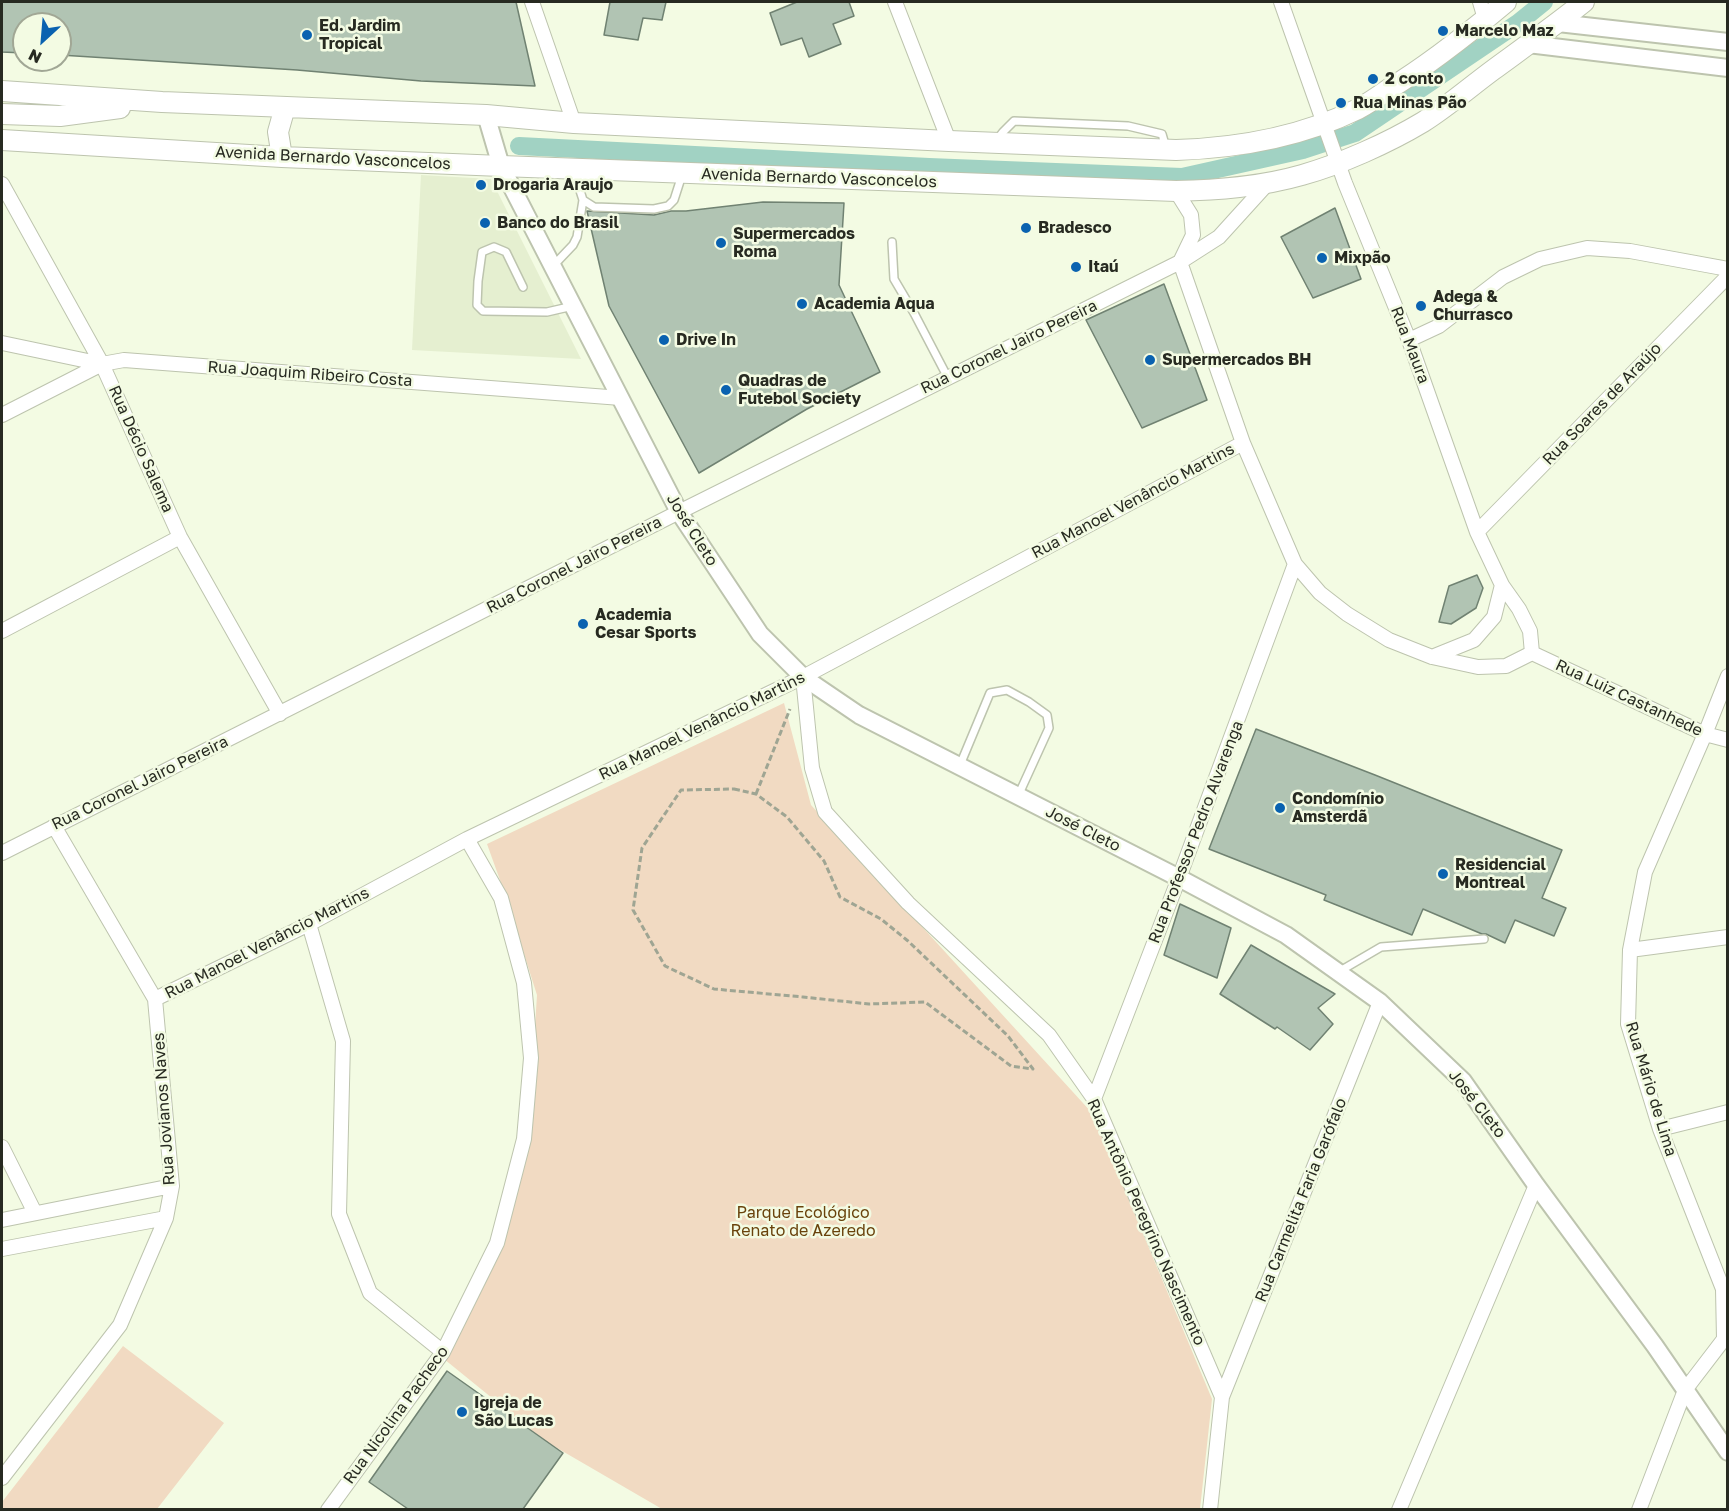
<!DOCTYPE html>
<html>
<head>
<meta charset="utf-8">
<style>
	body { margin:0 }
	#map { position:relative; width:1729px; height:1511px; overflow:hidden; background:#f3fbe3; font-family:"Golos Text",sans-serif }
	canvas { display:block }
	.frame { position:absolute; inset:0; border:3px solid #272a21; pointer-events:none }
	.north { position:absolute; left:12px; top:12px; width:60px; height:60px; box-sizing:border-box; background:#f3fbe3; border:2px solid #a1a795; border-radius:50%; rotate:206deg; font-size:16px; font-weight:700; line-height:24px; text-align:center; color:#272a21 }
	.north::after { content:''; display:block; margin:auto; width:21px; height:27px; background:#0a62b0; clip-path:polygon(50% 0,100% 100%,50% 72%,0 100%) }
</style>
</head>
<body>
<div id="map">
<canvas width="1729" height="1511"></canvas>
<div class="frame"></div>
<div class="north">N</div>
</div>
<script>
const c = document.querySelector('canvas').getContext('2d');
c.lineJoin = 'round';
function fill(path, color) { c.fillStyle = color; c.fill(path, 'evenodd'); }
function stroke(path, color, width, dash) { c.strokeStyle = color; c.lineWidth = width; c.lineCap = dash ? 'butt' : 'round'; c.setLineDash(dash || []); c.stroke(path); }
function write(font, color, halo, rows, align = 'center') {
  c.font = font + ' "Golos Text",sans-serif'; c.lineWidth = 5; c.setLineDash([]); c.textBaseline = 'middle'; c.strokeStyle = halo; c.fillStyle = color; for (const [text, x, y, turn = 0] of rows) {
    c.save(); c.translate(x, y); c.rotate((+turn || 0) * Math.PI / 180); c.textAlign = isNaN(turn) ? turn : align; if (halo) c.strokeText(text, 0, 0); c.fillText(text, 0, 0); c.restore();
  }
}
const built = new Path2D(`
	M421,175L491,179L581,359L412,350Z`);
const green = new Path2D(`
	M784,703L811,805L1093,1114L1212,1399L1200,1509H662L545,1441L444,1359L503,1245L528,1137L537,995L505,894L487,844Z
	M123,1346L224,1423L157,1509H2V1502Z`);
const canal = new Path2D(`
	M519,146L929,167L1182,177L1303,150L1355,133L1518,23L1544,2`);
const building = new Path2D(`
	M2,2H516L535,86L421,81L297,70L60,55V24H24V53L2,52Z
	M610,2H666L662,20L643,18L638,40L604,35Z
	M797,2H849L854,16L833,24L841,44L809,57L802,38L781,45L770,13Z
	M763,202L844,203L839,285L880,372L807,409L699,473L609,306L587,211L654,215L671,211H686Z
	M1335,208L1361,279L1313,298L1281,237Z
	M1164,284L1207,400L1142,428L1086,320Z
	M1477,575L1483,588L1476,608L1451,624L1439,622L1449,586Z
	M1256,729L1375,775L1562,850L1542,898L1566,908L1554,936L1515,920L1505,943L1486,934H1482L1423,909L1412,935L1324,900L1326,895L1209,849Z
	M1180,904L1231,928L1217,978L1164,955Z
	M1251,945L1335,994L1318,1008L1333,1024L1310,1050L1277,1027L1275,1029L1220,994Z
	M447,1371L563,1453L523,1509H408L369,1482Z`);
const path = new Path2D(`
	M734,789L756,794L787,817L824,861L840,897L881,919L908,941L1008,1036L1033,1069L1011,1066L925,1002L869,1004L803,997L714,989L665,966L633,910L642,848L681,790Z
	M756,794L790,709`);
const service = new Path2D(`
	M996,141L1003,132L1014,121L1128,126L1162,134L1166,148
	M574,172L583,200L594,207L654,209L668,206L674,200L682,175
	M892,242L894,279L914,313L948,378
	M553,266L573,245L577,237L583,200
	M523,287L506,252L494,247L482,252L478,281L477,305L483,311L547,312L573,306
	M960,765L990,693L1007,690L1029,702L1047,715L1049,728L1018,796
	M1340,971L1381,947L1484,939`);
const minor = new Path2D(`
	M532,2L574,123
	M895,2L949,141
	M1281,2L1345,183L1409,340L1477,532L1502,585L1519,609L1530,631L1532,653
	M1480,2L1485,19
	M2,184L102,364L180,537L280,714
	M1176,191L1191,215L1193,235L1180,262
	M1180,262L1243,443L1295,564L1320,593L1347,614L1389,640L1432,657L1478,667L1506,666L1532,653
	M1409,340L1439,326L1503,277L1540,259L1587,248L1630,251L1728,269
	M2,343L102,364L124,360L621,398
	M2,415L102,364
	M1477,532L1728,276
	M2,631L180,537
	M1532,653L1705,734L1728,740
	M1432,657L1474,640L1494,617L1502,585
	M803,677L812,768L825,812L908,903L1049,1035L1094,1099L1222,1397L1210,1510
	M2,853L679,512L1180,262L1219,237L1268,183
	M309,924L343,1041L339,1214L370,1293L443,1352
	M1630,950L1728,937
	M155,999L309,924L467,839L803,677L1243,443
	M1094,1099L1179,878L1295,564
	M1660,1129L1728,1112
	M2,1147L35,1213
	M2,1220L172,1186
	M2,1249L166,1218
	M1222,1397L1380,1002
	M2,1478L120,1325L166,1218L172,1186L155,999L54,826
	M328,1510L443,1352L497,1243L524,1139L531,1058L524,983L501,898L467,839
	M1399,1510L1536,1185
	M1639,1510L1685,1390L1724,1339L1723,1289L1660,1129L1628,1024L1630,950L1645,872L1705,734L1728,676`);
const tertiary = new Path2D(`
	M1558,23L1728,42
	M1528,44L1728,68
	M486,115L501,166L679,512L760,634L803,677L859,715L1179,878L1286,935L1380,1002L1463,1081L1536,1185L1655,1346L1728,1452`);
const secondary = new Path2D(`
	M2,91L162,102L486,115L574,123L949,141L1176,150C1240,148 1301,137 1358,109C1369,103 1379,96 1389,89C1430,64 1469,33 1506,2
	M2,114L60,116L120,108
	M2,140L282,157L501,166L1176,191C1218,190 1260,187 1302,175C1341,164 1388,143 1423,122C1447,107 1470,87 1493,70C1523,48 1554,26 1584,2
	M282,157L278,132L285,107`);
const markers = [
	[1443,31,6,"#0a62b0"],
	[307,35,6,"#0a62b0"],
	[1373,79,6,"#0a62b0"],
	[1341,103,6,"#0a62b0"],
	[481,185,6,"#0a62b0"],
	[485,223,6,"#0a62b0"],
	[1026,228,6,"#0a62b0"],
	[721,243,6,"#0a62b0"],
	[1322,258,6,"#0a62b0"],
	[1076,267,6,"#0a62b0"],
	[802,304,6,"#0a62b0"],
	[1421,306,6,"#0a62b0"],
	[664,340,6,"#0a62b0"],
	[1150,360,6,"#0a62b0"],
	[726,390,6,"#0a62b0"],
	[583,624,6,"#0a62b0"],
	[1280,808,6,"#0a62b0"],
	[1443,874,6,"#0a62b0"],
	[462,1412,6,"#0a62b0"]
];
const poiNames = [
	["Ed. Jardim",319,26],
	["Tropical",319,44],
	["Marcelo Maz",1455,31],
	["2 conto",1385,79],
	["Rua Minas Pão",1353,103],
	["Drogaria Araujo",493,185],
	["Banco do Brasil",497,223],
	["Bradesco",1038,228],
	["Supermercados",733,234],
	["Roma",733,252],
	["Mixpão",1334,258],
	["Itaú",1088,267],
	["Adega &",1433,297],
	["Churrasco",1433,315],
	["Academia Aqua",814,304],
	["Drive In",676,340],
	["Supermercados BH",1162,360],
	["Quadras de",738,381],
	["Futebol Society",738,399],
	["Academia",595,615],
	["Cesar Sports",595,633],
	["Condomínio",1292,799],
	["Amsterdã",1292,817],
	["Residencial",1455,865],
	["Montreal",1455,883],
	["Igreja de",474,1403],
	["São Lucas",474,1421]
];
const streetNames = [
	["Avenida Bernardo Vasconcelos",333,158,3],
	["Avenida Bernardo Vasconcelos",819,178,2],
	["Rua Maura",1410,345,69],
	["Rua Coronel Jairo Pereira",1009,347,-26],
	["Rua Joaquim Ribeiro Costa",310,374,4],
	["Rua Soares de Araújo",1602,404,-46],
	["Rua Décio Salema",141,449,66],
	["Rua Manoel Venâncio Martins",1133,501,-28],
	["José Cleto",692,530,58],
	["Rua Coronel Jairo Pereira",574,565,-27],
	["Rua Luiz Castanhede",1629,698,25],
	["Rua Manoel Venâncio Martins",702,726,-26],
	["Rua Coronel Jairo Pereira",140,783,-26],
	["José Cleto",1083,829,27],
	["Rua Professor Pedro Alvarenga",1196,832,-69],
	["Rua Manoel Venâncio Martins",267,943,-27],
	["Rua Mário de Lima",1651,1089,73],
	["José Cleto",1477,1104,52],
	["Rua Jovianos Naves",164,1109,-94],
	["Rua Carmelita Faria Garófalo",1301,1200,-68],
	["Rua Antônio Peregrino Nascimento",1146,1222,66],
	["Rua Nicolina Pacheco",396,1415,-54]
];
const parkNames = [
	["Parque Ecológico",803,1213],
	["Renato de Azeredo",803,1231]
];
fill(built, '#e5efd0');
fill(green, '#f1dac2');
stroke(canal, '#a1d2c3', 18);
fill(building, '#b1c4b3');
stroke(building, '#708272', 1.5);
stroke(service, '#bdc4ae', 10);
stroke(minor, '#bdc4ae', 16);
stroke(tertiary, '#bdc4ae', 20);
stroke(secondary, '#bdc4ae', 22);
stroke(path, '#9fa593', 3, [6, 3]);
stroke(service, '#fff', 7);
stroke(minor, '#fff', 14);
stroke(tertiary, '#fff', 16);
stroke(secondary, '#fff', 20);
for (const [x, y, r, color] of markers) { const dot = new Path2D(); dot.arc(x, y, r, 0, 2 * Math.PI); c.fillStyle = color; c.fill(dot); stroke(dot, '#f3fbe3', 2); }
write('bold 16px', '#272a21', '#f3fbe3', poiNames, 'left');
write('16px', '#272a21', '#f3fbe3', streetNames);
write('16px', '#69420b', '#f3fbe3', parkNames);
</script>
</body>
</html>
